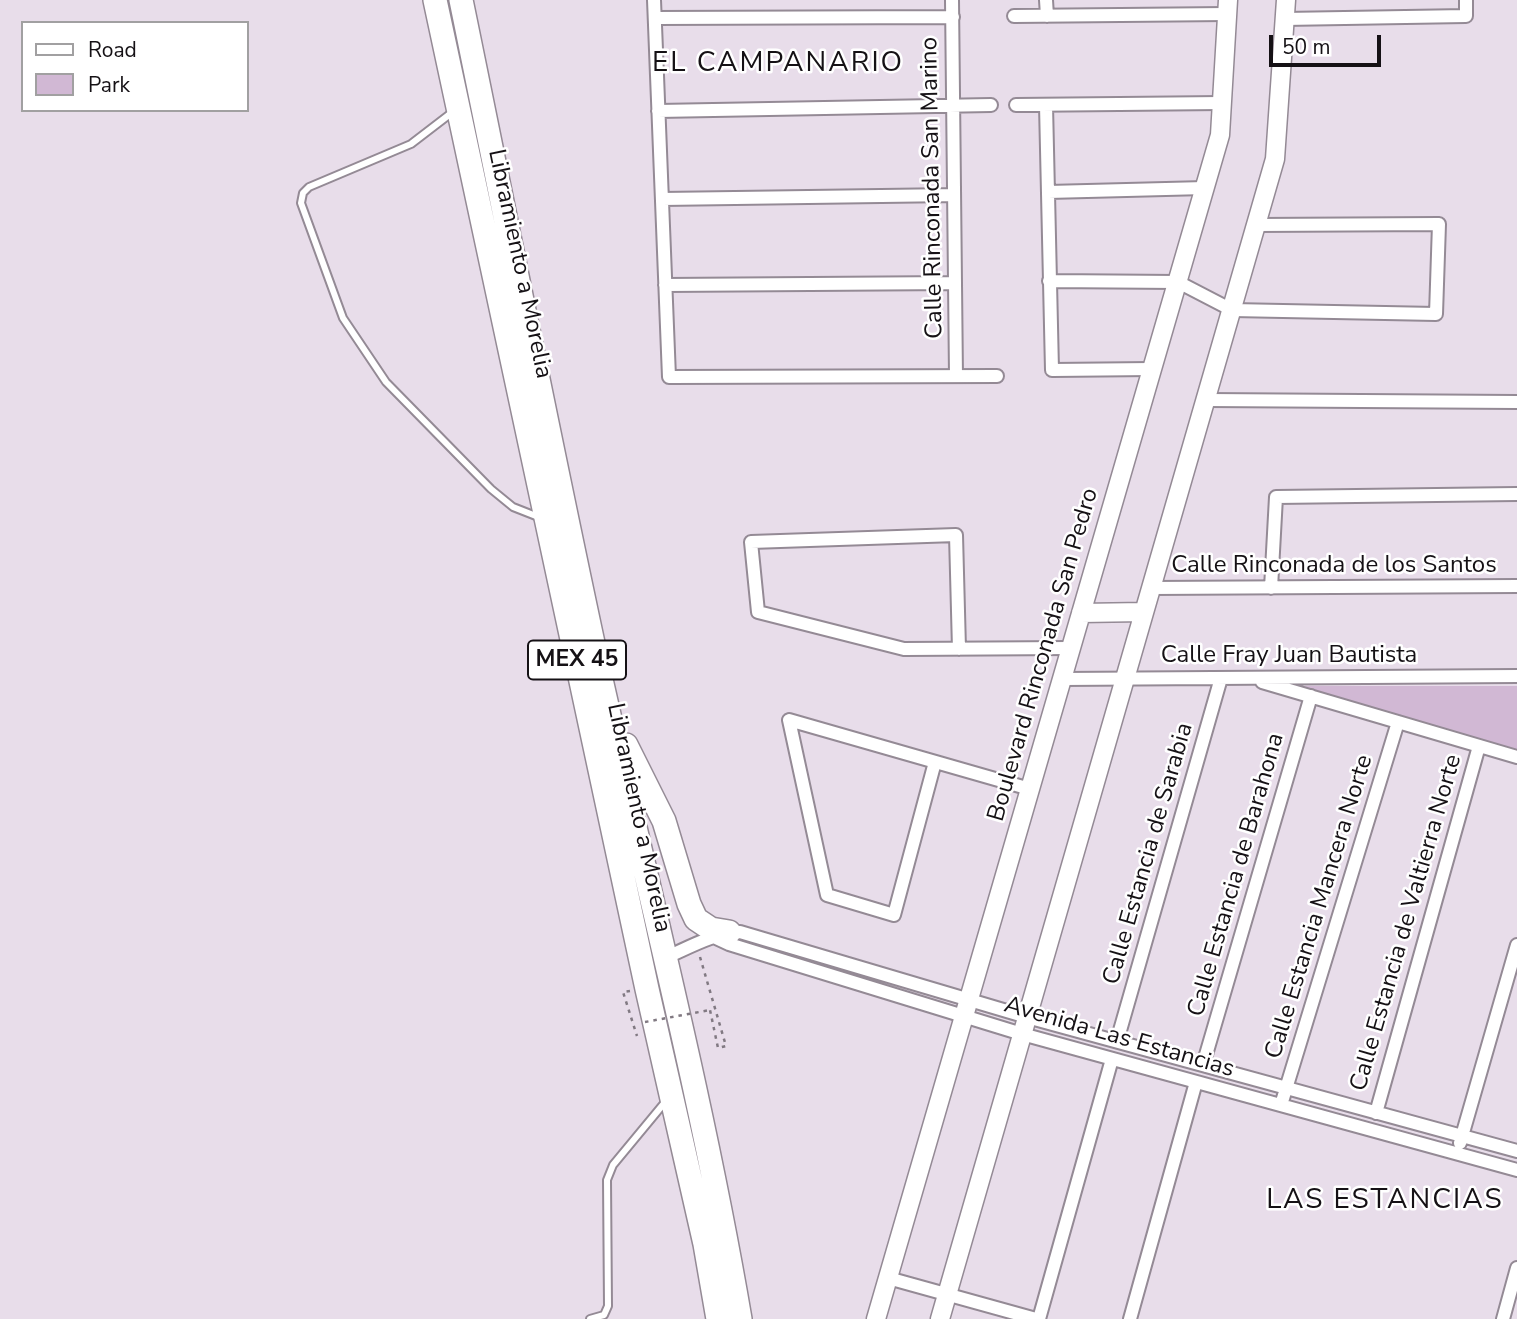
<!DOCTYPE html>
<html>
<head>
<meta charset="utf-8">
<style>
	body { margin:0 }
	#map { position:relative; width:1517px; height:1319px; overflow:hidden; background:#e8ddea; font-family:"Nunito Sans",sans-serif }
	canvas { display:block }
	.legend { position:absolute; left:21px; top:21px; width:228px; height:91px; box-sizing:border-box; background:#fff; border:2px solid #a1a0a1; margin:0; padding:9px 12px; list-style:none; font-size:21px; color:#151115 }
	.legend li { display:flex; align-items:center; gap:14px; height:35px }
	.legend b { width:35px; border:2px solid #a1a0a1 }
	.scale { position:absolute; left:1269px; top:35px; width:112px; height:32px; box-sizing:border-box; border:4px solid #151115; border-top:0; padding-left:9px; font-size:21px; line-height:24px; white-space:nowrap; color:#151115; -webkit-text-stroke:5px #fff; paint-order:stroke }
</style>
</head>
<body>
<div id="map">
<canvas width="1517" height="1319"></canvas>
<ul class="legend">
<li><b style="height:9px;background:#fff"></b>Road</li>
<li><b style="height:19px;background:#d1b8d4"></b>Park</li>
</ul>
<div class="scale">50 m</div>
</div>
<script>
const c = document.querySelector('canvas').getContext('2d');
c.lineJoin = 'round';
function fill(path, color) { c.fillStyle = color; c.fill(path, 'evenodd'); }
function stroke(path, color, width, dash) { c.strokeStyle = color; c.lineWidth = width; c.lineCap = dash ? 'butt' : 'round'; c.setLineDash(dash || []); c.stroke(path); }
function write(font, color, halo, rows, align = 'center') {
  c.font = font + ' "Nunito Sans",sans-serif'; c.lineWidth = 5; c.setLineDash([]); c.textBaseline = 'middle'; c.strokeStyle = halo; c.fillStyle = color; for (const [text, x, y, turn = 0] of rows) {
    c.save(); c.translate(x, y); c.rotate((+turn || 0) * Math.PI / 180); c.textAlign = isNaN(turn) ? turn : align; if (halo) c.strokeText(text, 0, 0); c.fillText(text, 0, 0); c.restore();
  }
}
const green = new Path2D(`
	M1301,686H1517V751Z`);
const path = new Path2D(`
	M700,957L726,1046L718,1048L710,1010
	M630,991L623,992L637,1036`);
const lane = new Path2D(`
	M454,111L411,144L309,187L303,193L301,203L343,318L386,382L491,489L513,507L541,518
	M590,1319L604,1315L608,1306L607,1180L613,1165L666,1101`);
const street = new Path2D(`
	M654,0L669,377L997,376
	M952,0L956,376
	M1046,0L1047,16
	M1014,16L1227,14
	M655,18L953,17
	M1284,19L1466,16V0
	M1016,105L1222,103
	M1046,105L1052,370L1152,369
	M658,111L991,105
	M1048,192L1205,188
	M662,199L954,195
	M1049,281L1178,282L1232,310L1436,314L1439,224L1256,225
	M665,285L955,283
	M1206,400L1517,402
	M1151,588L1517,586
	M1271,588L1276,497L1517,494
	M959,649L956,535L751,542L758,612L904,649L1071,648
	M1062,679L1517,676
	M1262,682L1517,757
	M935,762L894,915L827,895L789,720L1030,789
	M714,937L729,944L1022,1034L1517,1170
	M667,957C690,947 714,933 740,932L1027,1017L1517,1151
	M1117,1041L1221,678
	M1203,1065L1311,696
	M1281,1105L1398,722
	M1376,1113L1479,746
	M1460,1143L1517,945
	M888,1278L1036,1319
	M1039,1319L1112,1059
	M1130,1319L1196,1082
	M1503,1319L1517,1268`);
const secondary = new Path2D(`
	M1081,613L1144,612
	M876,1319L1220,135L1228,0
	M940,1319L1275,159L1286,0`);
const highway = new Path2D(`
	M435,0L647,989L705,1244L718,1319
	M461,0C506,219 549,439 596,657C645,878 702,1096 740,1319
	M626,745L664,821L689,904L696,919L711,929L729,932`);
const pathBridge = new Path2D(`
	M645,1022L710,1010`);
const shields = [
	[577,660,98]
];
const shieldNames = [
	["MEX 45",577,660]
];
const streetNames = [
	["Calle Rinconada San Marino",933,188,-91],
	["Libramiento a Morelia",519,264,78],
	["Calle Rinconada de los Santos",1334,566],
	["Boulevard Rinconada San Pedro",1044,655,-74],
	["Calle Fray Juan Bautista",1289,656],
	["Libramiento a Morelia",638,818,78],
	["Calle Estancia de Sarabia",1149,854,-74],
	["Calle Estancia de Barahona",1237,875,-74],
	["Calle Estancia Mancera Norte",1320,907,-73],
	["Calle Estancia de Valtierra Norte",1407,923,-74],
	["Avenida Las Estancias",1119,1038,16]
];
const quarterNames = [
	["EL CAMPANARIO",778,64],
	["LAS ESTANCIAS",1385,1201]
];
fill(green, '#d1b8d4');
stroke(lane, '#948a95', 10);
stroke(street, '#948a95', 16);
stroke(secondary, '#948a95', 21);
stroke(highway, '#948a95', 26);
stroke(path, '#817982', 2.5, [3.5, 5]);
stroke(lane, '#fff', 6);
stroke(street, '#fff', 12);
stroke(secondary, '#fff', 18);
stroke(highway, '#fff', 23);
stroke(pathBridge, '#817982', 2.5, [3.5, 5]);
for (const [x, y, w] of shields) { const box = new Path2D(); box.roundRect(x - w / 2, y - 19.5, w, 39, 5); c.fillStyle = '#fff'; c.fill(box); stroke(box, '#151115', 2); }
write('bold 23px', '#151115', null, shieldNames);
write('24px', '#151115', '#fff', streetNames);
c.letterSpacing = '2px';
write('28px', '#151115', '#fff', quarterNames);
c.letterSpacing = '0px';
</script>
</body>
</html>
